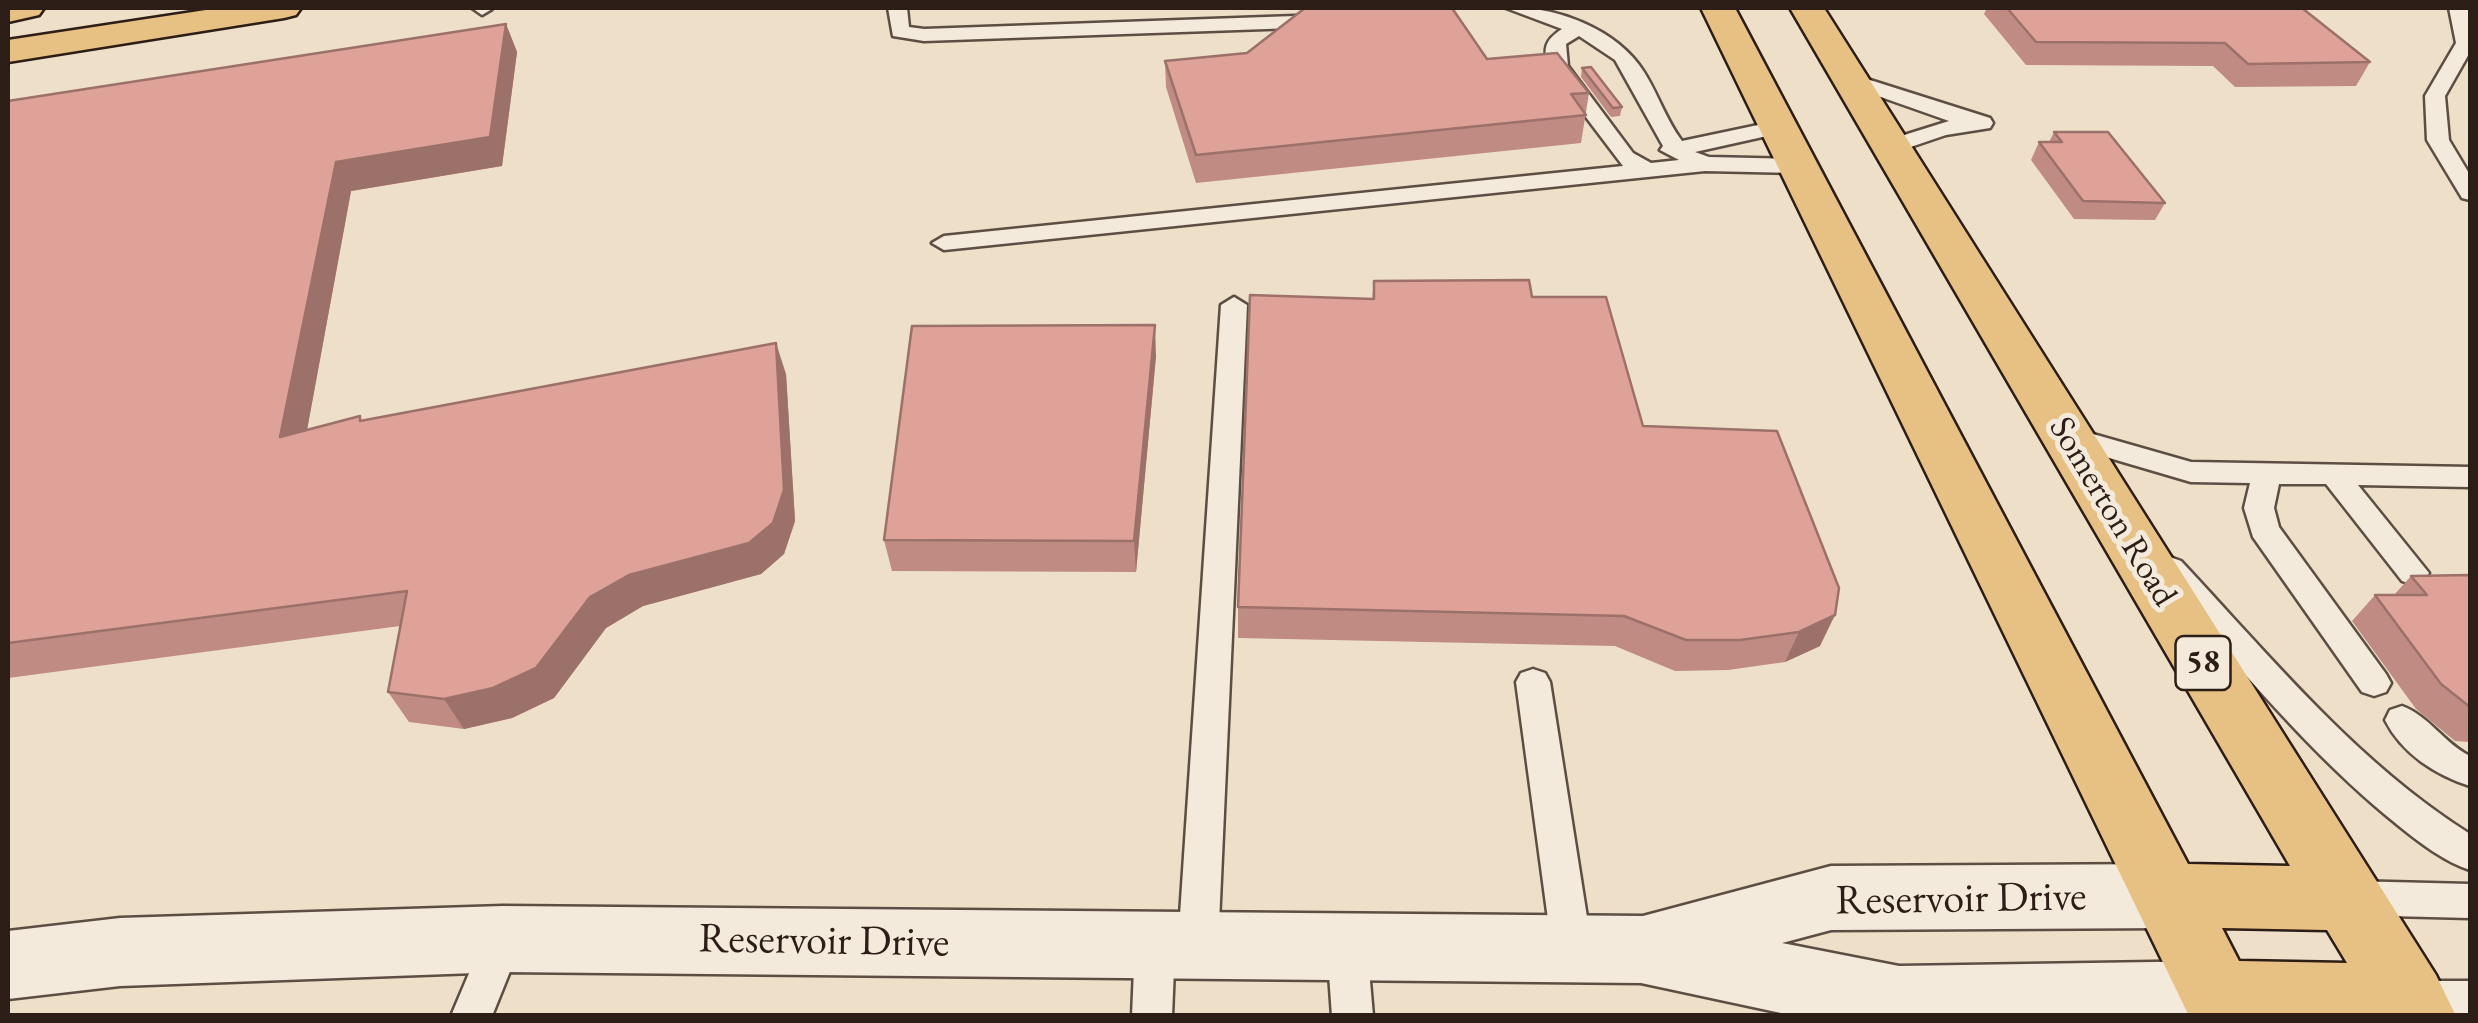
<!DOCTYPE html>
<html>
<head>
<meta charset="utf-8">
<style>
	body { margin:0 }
	#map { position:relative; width:2478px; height:1023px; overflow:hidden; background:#eedfc8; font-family:"EB Garamond",serif }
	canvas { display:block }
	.frame { position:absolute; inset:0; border:10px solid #2d1d17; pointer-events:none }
</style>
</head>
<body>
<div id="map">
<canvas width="2478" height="1023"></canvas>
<div class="frame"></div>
</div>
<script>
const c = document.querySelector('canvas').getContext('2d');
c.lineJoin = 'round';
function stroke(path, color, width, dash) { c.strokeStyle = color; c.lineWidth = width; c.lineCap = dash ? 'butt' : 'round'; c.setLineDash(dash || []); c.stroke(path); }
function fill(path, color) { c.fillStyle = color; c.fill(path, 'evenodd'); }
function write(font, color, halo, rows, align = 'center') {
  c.font = font + ' "EB Garamond",serif'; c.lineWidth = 10; c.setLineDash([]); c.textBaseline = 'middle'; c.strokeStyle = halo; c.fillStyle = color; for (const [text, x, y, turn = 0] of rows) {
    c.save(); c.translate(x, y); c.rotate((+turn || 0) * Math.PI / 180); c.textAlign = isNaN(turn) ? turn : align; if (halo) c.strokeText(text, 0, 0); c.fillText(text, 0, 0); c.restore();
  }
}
const lane = new Path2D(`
	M472,8H491L492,9L482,15Z
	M888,8H907L909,27L924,29L1323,15L1333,21L1323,27L924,41L893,36Z
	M1506,8C1555,5 1617,29 1644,72C1658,94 1666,120 1682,141L1777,121L1788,127L1785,132L1695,152L1709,157L1797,159L1808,166L1797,173L1705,171L944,250L932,243L944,236L1623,166L1548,67C1543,48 1545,40 1562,29ZM1579,36L1615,60L1663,146L1660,150L1679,160L1651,163L1633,153L1568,66L1566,44Z
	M2449,8H2468L2470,52L2445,96L2449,140L2470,175V200L2462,198L2427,140L2425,96L2456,43Z
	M1851,74L1990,118L1993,123L1990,128L1946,135L1890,154L1882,152L1879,147L1882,142L1949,121L1844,84L1841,80L1844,76Z
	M1234,297L1247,305L1218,945L1212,958L1198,963L1184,958L1178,945L1221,305Z
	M2065,426L2191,462L2470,467V487L2358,485L2429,573L2424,581L2413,585L2402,581L2326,484H2279L2274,508L2279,527L2386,674L2391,683L2386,692L2374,696L2362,692L2253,537L2244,508L2250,483L2191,482L2055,442L2051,435L2055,428Z
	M2170,557L2181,561C2272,658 2357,763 2470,834V870C2445,862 2420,843 2399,826C2309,754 2236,663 2159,577L2154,569L2159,561Z
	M1533,669L1545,673L1550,682L1592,949L1586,962L1572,967L1558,962L1552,949L1516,682L1521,673Z
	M2402,706C2428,715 2445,744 2470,756V786C2436,775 2402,754 2385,720L2390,710Z
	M2350,881L2470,884V918L2350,915L2336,910L2331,898L2336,886Z
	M503,921L517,926L523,939L492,1016H451L489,926Z
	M1155,927L1169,932L1175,945L1172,1016H1132L1135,945L1141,932Z
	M1347,928L1361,933L1367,946L1373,1016H1332L1327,946L1333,933Z
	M2410,981H2470V1016L2396,1014L2390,1000L2396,986Z`);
const street = new Path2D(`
	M2168,864L2193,874L2203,896L2193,918L2168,928L1831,930L1782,943L1899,966L2218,961L2244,971L2255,996L2247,1016H1795L1641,983L503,972L120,986L8,999V931L120,918L503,906L1643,916L1831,866Z`);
const primary = new Path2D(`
	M8,8H44L39,15L8,22Z
	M219,8H301L296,15L284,18L8,62V40Z
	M1701,8H1735L2188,864L2290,866L1790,8H1824L2436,975L2456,1016H2189ZM2222,928L2327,930L2347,963L2239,961Z`);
const wall = new Path2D(`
	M1987,8H2302L2370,62L2356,86L2235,87L2213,66L2026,65L1984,14Z
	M506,24L517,52L502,166L351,191L307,430L363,420L786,374L795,521L784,554L761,574L643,606L606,628L554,698L512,718L464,729L409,722L388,692L400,626L8,678V101Z
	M1247,53L1487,59L1589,93L1581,143L1196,183L1166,87L1165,61Z
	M1582,68L1622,107L1620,116L1611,117L1581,77Z
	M2054,132L2165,203L2155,220L2074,219L2031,160L2039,142H2049Z
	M1374,281L1532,297L1643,426L1820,646L1785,662L1728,670L1675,671L1615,646L1238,638V607L1372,299Z
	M1156,356L1136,572L892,571L884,540Z
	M2470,575V742L2455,741L2416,709L2352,621L2375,595H2394L2411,576Z`);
const shadedWall = new Path2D(`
	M506,24L517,52L502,166L351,191L300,468L280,437L336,162Z
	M1155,325L1156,356L1136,572L1134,541Z
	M776,343L786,374L795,521L784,554L761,574L643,606L606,628L554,698L512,718L464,729L444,699Z
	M1835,615L1820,646L1785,662L1799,632Z`);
const building = new Path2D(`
	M1305,8H1452L1487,59L1557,53L1589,93L1571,94L1586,115L1196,155L1165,61L1247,53Z
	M2007,8H2302L2370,62L2248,64L2225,43L2036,42Z
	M506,24L490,137L336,162L280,437L360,416V421L776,343L784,490L773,523L749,543L629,575L590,597L536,668L493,688L444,699L388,692L407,591L8,643V101Z
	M1591,67L1622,107L1613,108L1582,68Z
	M2054,132H2108L2165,203L2083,201L2039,142H2062Z
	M1529,280L1532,297H1606L1643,426L1777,431L1839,588L1835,615L1799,632L1740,640H1686L1624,616L1238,607L1250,295L1374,299V281Z
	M1155,325L1134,541L884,540L912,326Z
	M2470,575V707L2441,684L2375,595H2427L2411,576Z`);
const shields = [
	[2203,663,55]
];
const shieldNames = [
	["58",2203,663]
];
const streetNames = [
	["Somerton Road",2112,512,59]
];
const nearStreetnames = [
	["Reservoir Drive",1961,900,-1],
	["Reservoir Drive",824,942,1]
];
stroke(lane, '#5d4e43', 5);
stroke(street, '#5d4e43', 5);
stroke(primary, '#2d1d17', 5);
fill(lane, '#f4eadb');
fill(street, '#f4eadb');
fill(primary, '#e7c084');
fill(wall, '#bf8b83');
fill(shadedWall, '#9b716a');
fill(building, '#dea298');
stroke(building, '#9b716a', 2.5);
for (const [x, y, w] of shields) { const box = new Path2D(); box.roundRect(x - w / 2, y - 27, w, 54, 8); c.fillStyle = '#f4eadb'; c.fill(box); stroke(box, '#2d1d17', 2.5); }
write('bold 32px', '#2d1d17', null, shieldNames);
write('35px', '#2d1d17', '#f4eadb', streetNames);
write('42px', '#2d1d17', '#f4eadb', nearStreetnames);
</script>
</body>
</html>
